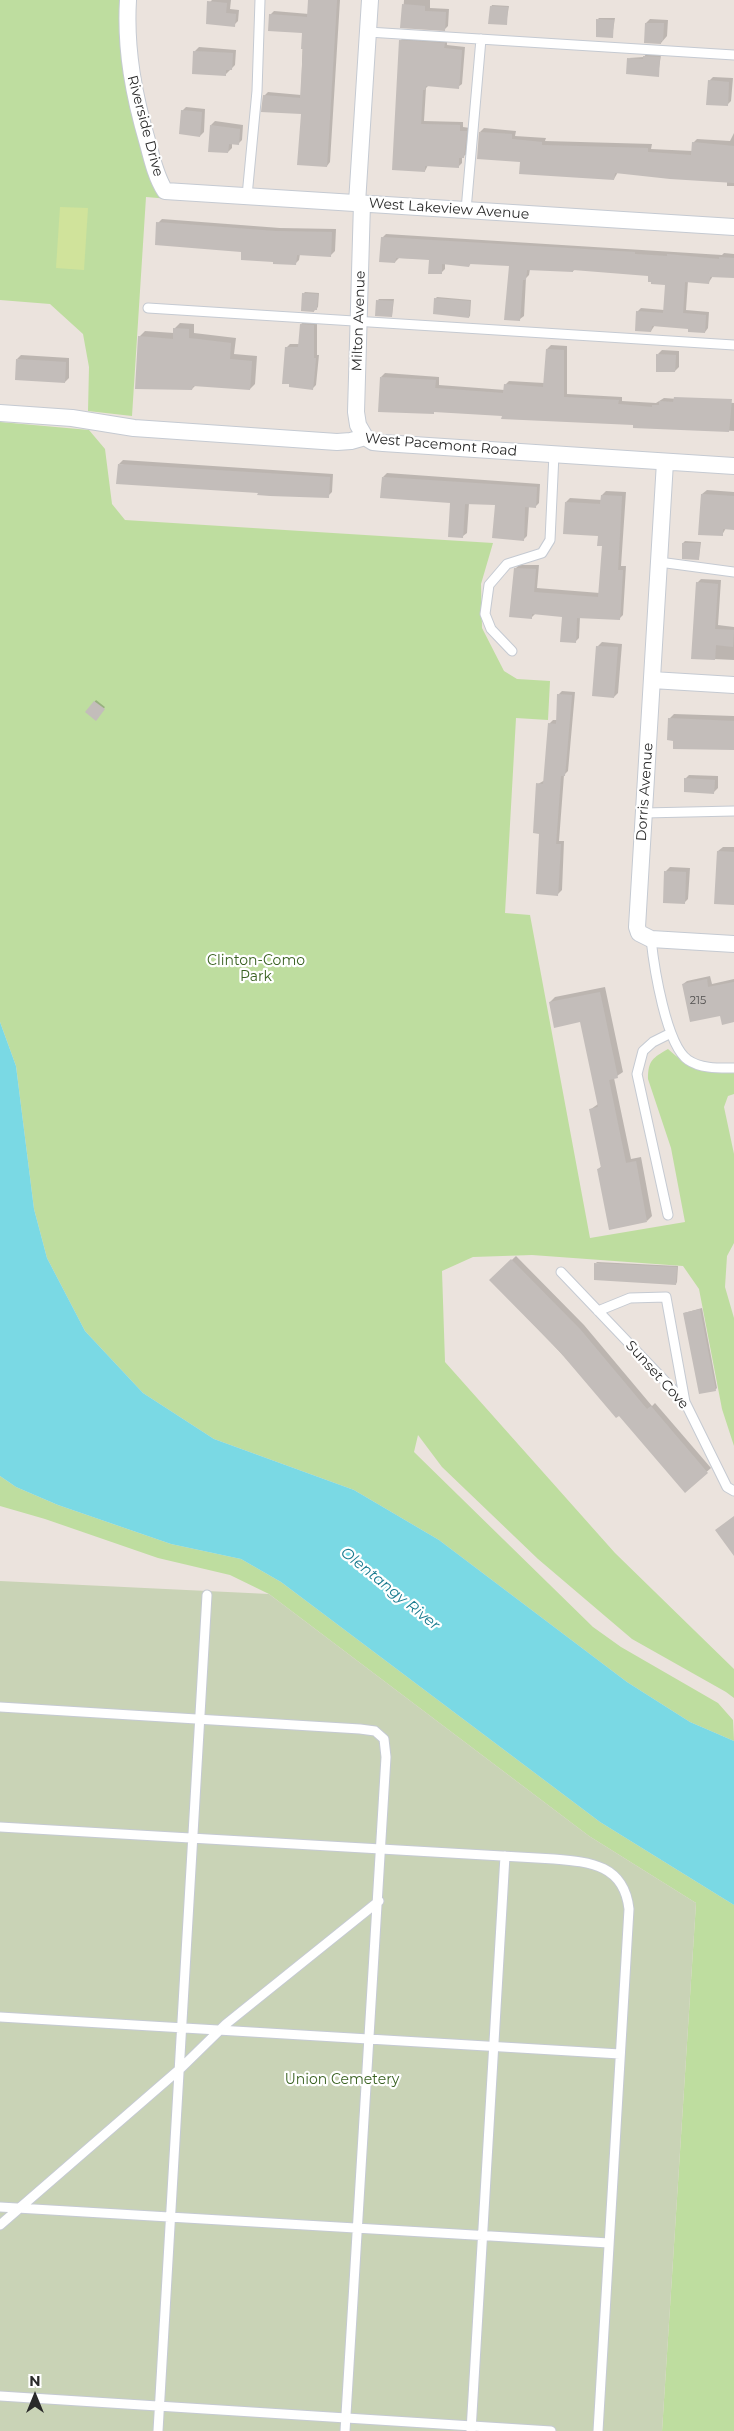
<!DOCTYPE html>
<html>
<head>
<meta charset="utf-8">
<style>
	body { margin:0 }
	#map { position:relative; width:734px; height:2431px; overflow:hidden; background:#ebe3dd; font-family:Montserrat,sans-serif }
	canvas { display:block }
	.north { position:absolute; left:10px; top:2371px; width:50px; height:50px; -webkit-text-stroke:4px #fff; paint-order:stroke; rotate:0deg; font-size:14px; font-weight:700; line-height:20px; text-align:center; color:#2a2a2a }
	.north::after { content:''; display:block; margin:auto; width:18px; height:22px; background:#2a2a2a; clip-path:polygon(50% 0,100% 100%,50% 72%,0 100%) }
</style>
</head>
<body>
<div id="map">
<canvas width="734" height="2431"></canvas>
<div class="north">N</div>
</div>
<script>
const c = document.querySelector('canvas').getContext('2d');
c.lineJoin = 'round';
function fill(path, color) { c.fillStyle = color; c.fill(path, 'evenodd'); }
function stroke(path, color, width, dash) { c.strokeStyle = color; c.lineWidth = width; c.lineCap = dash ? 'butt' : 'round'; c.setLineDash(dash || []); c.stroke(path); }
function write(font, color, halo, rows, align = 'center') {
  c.font = font + ' Montserrat,sans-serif'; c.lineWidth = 4.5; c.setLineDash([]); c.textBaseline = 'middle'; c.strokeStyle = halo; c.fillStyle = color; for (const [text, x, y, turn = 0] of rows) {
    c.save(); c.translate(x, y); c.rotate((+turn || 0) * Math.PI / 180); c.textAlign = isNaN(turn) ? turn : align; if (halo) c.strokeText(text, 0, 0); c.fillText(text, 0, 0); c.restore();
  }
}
const green = new Path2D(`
	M0,0H134L135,50L141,104L170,199L146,197L132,416L88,411L89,367L83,334L50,304L0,300Z
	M0,422L89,430L105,449L112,504L125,520L493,543L481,584L482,628L504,671L517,679L550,681L548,720L516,718L505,913L530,915L590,1238L685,1222L671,1148L648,1079C648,1060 653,1058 668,1049C689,1069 706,1071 734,1072V1094L728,1096L724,1107L734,1154V1243L727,1256L725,1287L734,1318V1446L722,1409L699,1289L683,1266L532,1255L473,1257L442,1271L445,1362L615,1553L734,1669V1698L726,1692L632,1639L538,1559L442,1467L418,1435L414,1452L593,1627L621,1647L718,1703L733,1720L734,1741L690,1722L627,1682L439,1540L354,1490L214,1439L143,1393L85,1331L47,1258L34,1209L16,1066L0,1022Z
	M0,1476L16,1487L58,1505L171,1544L241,1559L281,1582L600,1822L734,1905V2431H662L696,1903L589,1836L269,1594L230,1575L158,1558L45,1519L0,1506Z`);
const cemetery = new Path2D(`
	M0,1581L269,1594L589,1836L696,1903L662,2431H0Z`);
const pitch = new Path2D(`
	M60,207L88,208L84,270L56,268Z`);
const water = new Path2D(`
	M0,1022L16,1066L34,1209L47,1258L85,1331L143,1393L214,1439L354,1490L439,1540L627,1682L690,1722L734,1741V1905L600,1822L281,1582L241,1559L171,1544L58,1505L16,1487L0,1476Z`);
const shadow = new Path2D(`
	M212,0H231L230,9L239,10L238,21L234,25L210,2Z
	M310,0H340L330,162L327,166L302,113L264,96L268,92L301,95L303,32L270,15L274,11L309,14Z
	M404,0H430V8L449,9L448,26L445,29L402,27Z
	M492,5L509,6L506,24L491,7Z
	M599,18H615L612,37L598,19Z
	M650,19L668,20L667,36L661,43L646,23Z
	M404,37L447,40V45L465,47L462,84L458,87L429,85L426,88L424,121L463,122V127L470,128L467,154L462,157V163L458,167L428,165L425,171L400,41Z
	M199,47L236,50L235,65L225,75L193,73L195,51Z
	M646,54L661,55L658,75L629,58L644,57Z
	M713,77L733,78L731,101L727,105L709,81Z
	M186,107L205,109L204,132L200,136L182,111Z
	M215,121L243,125L242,140L238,144L232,143V148L228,152L211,125Z
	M484,128L516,131L515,136L546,138L545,141L652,144L651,149L693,151V143L697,139L730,141L734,133V186H727V181L618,172L614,179L521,161L480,132Z
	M162,219L280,228L336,229L335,251L331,255L300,254L299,260L295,264L274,261L158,223Z
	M386,234L722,255L724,253L734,254V277L713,276L709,282L688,281L686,310L709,312L708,328L705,332L689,328L655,325L651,331L637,312L641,308L664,310L666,284L650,275L576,269L573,271L530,269L529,275L526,278L524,316L520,319L510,264L472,262L469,266L445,263V269L441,273L430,259L399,258L395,262L382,238Z
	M305,292L319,293L318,307L314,311L303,294Z
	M437,297L471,300L470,316L469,317L435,299Z
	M379,299H394L392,316L378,300Z
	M305,321L317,322V355H319L316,385L313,388L287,347L290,344H299L301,324Z
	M180,323L194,324V333L236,338L234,354L257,356L255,384L250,389L196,385L192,389L139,337L145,331L174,333L175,328Z
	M551,345L567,346V394L622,397V401L656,403L664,398L734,403V431L503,415L435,411L433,413L381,377L385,373L439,377V385L505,390V385L509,381L544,383L547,349Z
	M662,350L679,351V367L675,371L658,354Z
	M21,355L69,358V378L65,382L17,359Z
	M123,460L333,474L332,492L328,496L259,492L119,464Z
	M387,473L540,484L539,503L536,506H529L527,536L523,540L496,504L469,503L467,533L463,536L451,502L383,477Z
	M707,490L734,492V528H726L722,535L702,494Z
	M606,491L626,492L621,566H626L623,615L619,619L580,617L579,638L575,642L564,616L536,613L531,618L515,569L519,565H539L537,588L600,593L603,545L599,534L566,502L570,498L602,500V495Z
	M685,541L701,542L699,558L683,543Z
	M701,579L721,580L718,625L734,627V660L693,658L697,583Z
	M602,642L622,644L618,693L614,697L598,646Z
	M562,691L575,692L568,771L564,775L559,841H564L562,890L558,894L540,833L538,784L545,780L549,724L553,720H557L558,695Z
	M96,700L105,707L97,717L87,712Z
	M674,714L734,716V748L669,719Z
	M689,775L718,776V788L714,792L685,779Z
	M723,847H734V904L718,851Z
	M670,867L690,868L688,899L684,903L666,871Z
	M710,976L712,984L734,979V1021L721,1015L683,984L687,981Z
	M605,987L623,1072L614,1078L631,1159L641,1157L652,1216L647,1221L598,1169L602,1166L591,1109L598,1104L581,1021L550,1002L555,997Z
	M516,1256L584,1325L652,1406L655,1403L711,1468L685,1491L619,1414L491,1280Z
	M597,1262L678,1266L677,1282L676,1284L596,1263Z
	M702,1308L717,1388L715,1390L684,1313Z`);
const building = new Path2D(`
	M308,0H337L327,167L297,165L301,114L261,112L263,95L300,98L303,49H301L302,33L268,31L269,14L307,17Z
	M207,1L227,3L226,13L236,14L235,27L206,24Z
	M402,4L425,6V11L446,12L445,31L400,28Z
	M490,6L508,7L507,25L488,24Z
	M596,19L614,20L613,38L596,37Z
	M645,23H664L663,41H661V44L644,43Z
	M399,40L445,43L444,48L462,50L459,89L426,86L425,90H423L421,124L460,125V131H467L464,158H459V168L425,166V172L392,170Z
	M193,51L233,53L232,70H226V76L192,74Z
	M643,56L660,57L659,77L626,74L627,58L643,59Z
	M708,80L729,82L728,106L706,105Z
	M181,110L202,112L200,137L179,134Z
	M210,125L240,129L239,145L229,144L228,153L208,152Z
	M479,132L512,134V139L542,142V145L648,148V152L691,155L692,142L734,146V183L670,179L615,173L614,180L519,174L520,162L477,159Z
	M156,222L275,231L332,232L331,257L297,255L296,265L273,264V262L241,260V252L155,245Z
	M381,237L635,252V254L667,256V254L719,259V257L734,258V278L710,277L709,284L685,282L683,313L706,315L705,333L688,332V329L652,326L651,332L635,331L636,311L663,313L665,285L651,284V282H648V276L573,270V272L527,270L526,280H523L520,321L504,320L509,266L470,264L469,267L442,264V274H428L429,260L396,258L395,263L379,262Z
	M302,293L318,294L317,310H314V312L301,311Z
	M434,298L470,301L469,318L433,314Z
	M376,300L393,301L392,317L375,316Z
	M300,324L314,325V358H316L313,390L289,387V384H282L285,347H298Z
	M173,328L189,329V338L231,343L230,359L252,361L250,390L193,386L192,390L135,389L138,336L173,339Z
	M546,349L564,350V397L619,400L618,404L652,407V405H659V401L673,402L674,397L732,399L729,432L633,428V425L501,419L502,416L434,412V414L378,412L380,377L436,380L435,388L503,393L504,384L543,387Z
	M656,354L676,355L675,372H656Z
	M16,359L66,362L65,383L15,380Z
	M118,464L330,477L329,498L270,496L257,495L258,493L116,484Z
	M382,477L537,487L536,508L525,507L524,541L492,538L495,505L465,504L463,538L448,537L450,503L380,498Z
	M701,494L734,496V530L723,529V536L698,535Z
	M601,495L622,496L618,570H623L620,620L577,618L576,643L560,642L562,617L532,614V619L509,617L514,568L536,569L534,592L598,597L602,546H597L598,536L563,534L565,502L600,504Z
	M682,543H700L699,560L682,559Z
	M696,582L718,584L715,629L734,630L733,647L716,645L715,660L691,659Z
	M596,646L618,647L614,698L592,696Z
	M557,694L572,695L565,776H561L556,844H561L558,896L536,894L539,834L533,833L536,783L543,784L548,723L556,724Z
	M94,701L105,709L96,721L85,712Z
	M668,718L734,721V750L673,749V741L667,740Z
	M684,778L715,780L714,794L684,792Z
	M717,851L734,852V905L714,904Z
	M664,871L686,872L685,904L663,903Z
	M707,979L708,987L734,982V1022L722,1025L720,1016L690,1022L682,984Z
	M600,992L618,1078L609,1080L626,1163L636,1161L647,1222L609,1230L597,1169L601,1168L589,1109L598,1107L580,1022L554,1028L549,1002Z
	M511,1259L580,1329L647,1409L651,1406L708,1473L685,1493L619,1416L616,1418L559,1351L489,1280Z
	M594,1263L677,1267L676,1285L594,1280Z
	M700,1309L716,1391L699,1394L683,1313Z
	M734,1516V1556L715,1530Z`);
const lane = new Path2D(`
	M368,32L734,55
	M247,196L257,91L260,0
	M466,210L481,39
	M148,308L734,345
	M659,562L734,572
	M512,651L491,629L485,614L489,585L507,564L542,553L550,540L554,454
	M644,813L734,811
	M651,939C654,967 666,1045 688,1060C701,1069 720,1068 734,1068
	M668,1215L637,1074L643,1051L653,1042L671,1033
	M561,1272L685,1402L727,1487L734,1491
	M598,1311L630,1298L666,1297L685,1402
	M0,1707L360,1729L375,1731L384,1739L386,1757L345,2431
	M0,1827L554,1859C591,1862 624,1865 629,1909L598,2431
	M0,2017L620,2054
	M0,2207L609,2243
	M0,2225L181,2068L226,2024L379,1901
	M0,2396L551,2431
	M158,2431L207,1595
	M471,2431L505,1856`);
const street = new Path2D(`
	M128,0C125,50 134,96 148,144C152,159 156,177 165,191L734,227
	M357,203L370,0
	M362,203L356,412L358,425L365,437
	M0,413L72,418L134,428L337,442L351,441L365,437L373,442L383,443L734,466
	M665,462L637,927L639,933L651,939L734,944
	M652,680L734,685`);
const numberNames = [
	["215",698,1001]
];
const streetNames = [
	["Riverside Drive",145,126,75],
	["West Lakeview Avenue",449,209,4],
	["Milton Avenue",359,321,-88],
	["West Pacemont Road",441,445,5],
	["Dorris Avenue",645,792,-86],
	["Sunset Cove",657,1375,48]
];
const parkNames = [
	["Clinton-Como",256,961],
	["Park",256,977],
	["Union Cemetery",342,2080]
];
const waterNames = [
	["Olentangy River",390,1589,39]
];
fill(green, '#bedd9f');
fill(cemetery, '#c9d3b6');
fill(pitch, '#d0e39b');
fill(water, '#7ad9e4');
fill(shadow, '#0003');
fill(building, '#c3bdba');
stroke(lane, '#c5cad2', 11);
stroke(street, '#c5cad2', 18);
stroke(lane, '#fff', 9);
stroke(street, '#fff', 16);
write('11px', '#504f4e', null, numberNames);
write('14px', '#2a2a2a', '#fff', streetNames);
write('14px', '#396121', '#fff', parkNames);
write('italic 15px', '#197a8f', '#fff', waterNames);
</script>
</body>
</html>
